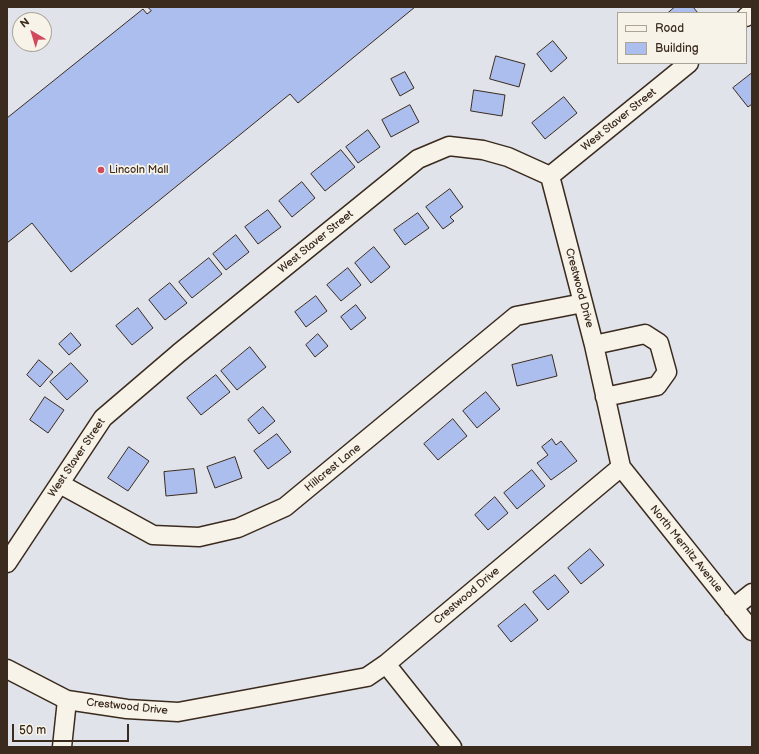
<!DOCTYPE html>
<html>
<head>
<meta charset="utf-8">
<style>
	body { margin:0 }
	#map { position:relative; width:759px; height:754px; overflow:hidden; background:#e0e3ea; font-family:"Balsamiq Sans",sans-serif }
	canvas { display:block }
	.frame { position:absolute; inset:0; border:8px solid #3b2a1e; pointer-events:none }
	.legend { position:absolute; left:617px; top:12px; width:130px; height:52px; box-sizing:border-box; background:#f7f3e8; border:1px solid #aca397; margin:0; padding:5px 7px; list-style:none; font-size:12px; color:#3b2a1e }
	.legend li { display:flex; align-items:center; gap:8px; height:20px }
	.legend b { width:20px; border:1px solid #aca397 }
	.north { position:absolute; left:12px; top:12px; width:40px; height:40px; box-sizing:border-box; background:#f7f3e8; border:1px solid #aca397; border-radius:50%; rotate:322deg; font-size:11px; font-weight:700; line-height:16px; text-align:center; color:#3b2a1e }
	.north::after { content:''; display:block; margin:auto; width:14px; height:18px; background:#d1495b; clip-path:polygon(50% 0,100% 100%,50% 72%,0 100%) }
	.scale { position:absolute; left:12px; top:724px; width:117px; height:18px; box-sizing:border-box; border:2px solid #3b2a1e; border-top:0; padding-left:5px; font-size:12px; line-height:14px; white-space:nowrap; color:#3b2a1e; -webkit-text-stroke:3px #f7f3e8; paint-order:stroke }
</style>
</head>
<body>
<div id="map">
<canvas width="759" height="754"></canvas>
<div class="frame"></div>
<ul class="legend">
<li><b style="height:5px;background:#f7f3e8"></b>Road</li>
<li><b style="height:11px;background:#acbeed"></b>Building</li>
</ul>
<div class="north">N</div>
<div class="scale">50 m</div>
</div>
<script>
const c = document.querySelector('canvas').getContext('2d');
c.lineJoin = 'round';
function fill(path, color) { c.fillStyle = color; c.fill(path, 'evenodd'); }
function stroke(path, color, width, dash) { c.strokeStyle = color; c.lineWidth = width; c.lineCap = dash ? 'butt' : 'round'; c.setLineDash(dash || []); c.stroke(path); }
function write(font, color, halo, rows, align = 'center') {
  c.font = font + ' "Balsamiq Sans",sans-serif'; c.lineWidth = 3.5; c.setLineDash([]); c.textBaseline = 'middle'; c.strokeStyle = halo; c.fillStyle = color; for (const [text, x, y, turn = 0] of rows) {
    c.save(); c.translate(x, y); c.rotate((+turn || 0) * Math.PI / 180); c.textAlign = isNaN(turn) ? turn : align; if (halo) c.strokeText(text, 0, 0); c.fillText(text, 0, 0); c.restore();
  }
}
const building = new Path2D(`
	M148,7H415L298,103L290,94L71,272L32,223L7,243V118L143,9L147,14L151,11Z
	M675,7H693L698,13H668Z
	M553,41L567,58L551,72L537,54Z
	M496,56L525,64L519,87L490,79Z
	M405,72L414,88L400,96L391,79Z
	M752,73V104L748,107L733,88Z
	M474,90L505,95L502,116L471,111Z
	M564,97L577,113L545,139L532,123Z
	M410,105L419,122L391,137L382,120Z
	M368,130L380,147L358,163L346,147Z
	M341,150L355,167L325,191L311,174Z
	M302,182L315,198L292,217L279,201Z
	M450,189L463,207L450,217L454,221L443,229L426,207Z
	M268,210L281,227L258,244L245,227Z
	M418,213L429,228L405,245L394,230Z
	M236,235L249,252L226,270L213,254Z
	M374,247L390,267L371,283L355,263Z
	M209,258L222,274L192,298L179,282Z
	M348,268L361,285L341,301L327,285Z
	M170,283L187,303L165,320L149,300Z
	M316,296L327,311L306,327L295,312Z
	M356,305L366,318L351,330L341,317Z
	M138,308L153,328L132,345L116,326Z
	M71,333L81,345L69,355L59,344Z
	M318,334L328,346L315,357L306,345Z
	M250,347L266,367L237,390L221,371Z
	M552,355L557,376L517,386L512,365Z
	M39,360L53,372L40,387L27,375Z
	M71,363L88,381L67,400L50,382Z
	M216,375L230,392L201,415L187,398Z
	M486,392L500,409L477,428L463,411Z
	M45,397L64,410L48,433L30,420Z
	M263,407L275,421L259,434L248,420Z
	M453,419L467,436L438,460L424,444Z
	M277,434L291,452L268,469L254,451Z
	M552,439L556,445L561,441L577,461L551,480L537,463L548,455L542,447Z
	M129,447L149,461L128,491L108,478Z
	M235,457L242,478L215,488L207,467Z
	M194,469L197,493L166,496L164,472Z
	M532,470L545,486L517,509L504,493Z
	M495,497L508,513L488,530L475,515Z
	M590,549L604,565L581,584L568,568Z
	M555,575L569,592L548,610L533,592Z
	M525,604L538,620L511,642L498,626Z`);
const street = new Path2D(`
	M746,17L752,12
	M594,345L645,334L659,343L667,372L657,386L605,397
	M621,467L752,631
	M60,484L153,535L199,537L238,528L285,507L516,316L583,303
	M7,563L103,418L179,353L418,159L449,146L483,150L508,157L550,176L689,63
	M733,608L752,593
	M386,664L452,747
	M7,669L67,700L127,709L178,712L367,677L386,664L621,467L594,345L550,176
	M62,747L67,700`);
const markers = [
	[101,170,4,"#d1495b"]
];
const streetNames = [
	["West Staver Street",619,120,-39],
	["West Staver Street",316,242,-39],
	["Crestwood Drive",579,288,75],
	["West Staver Street",77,458,-56],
	["Hillcrest Lane",333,468,-39],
	["North Mernitz Avenue",686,549,51],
	["Crestwood Drive",467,596,-40],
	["Crestwood Drive",127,707,6]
];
const poiNames = [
	["Lincoln Mall",109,170]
];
fill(building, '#acbeed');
stroke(building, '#3b2a1e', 1);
stroke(street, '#3b2a1e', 21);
stroke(street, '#f7f3e8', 18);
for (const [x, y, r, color] of markers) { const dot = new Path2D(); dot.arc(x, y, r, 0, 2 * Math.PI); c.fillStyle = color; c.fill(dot); stroke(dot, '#f7f3e8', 1.5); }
write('11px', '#3b2a1e', '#f7f3e8', streetNames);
write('11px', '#3b2a1e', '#f7f3e8', poiNames, 'left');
</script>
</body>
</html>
